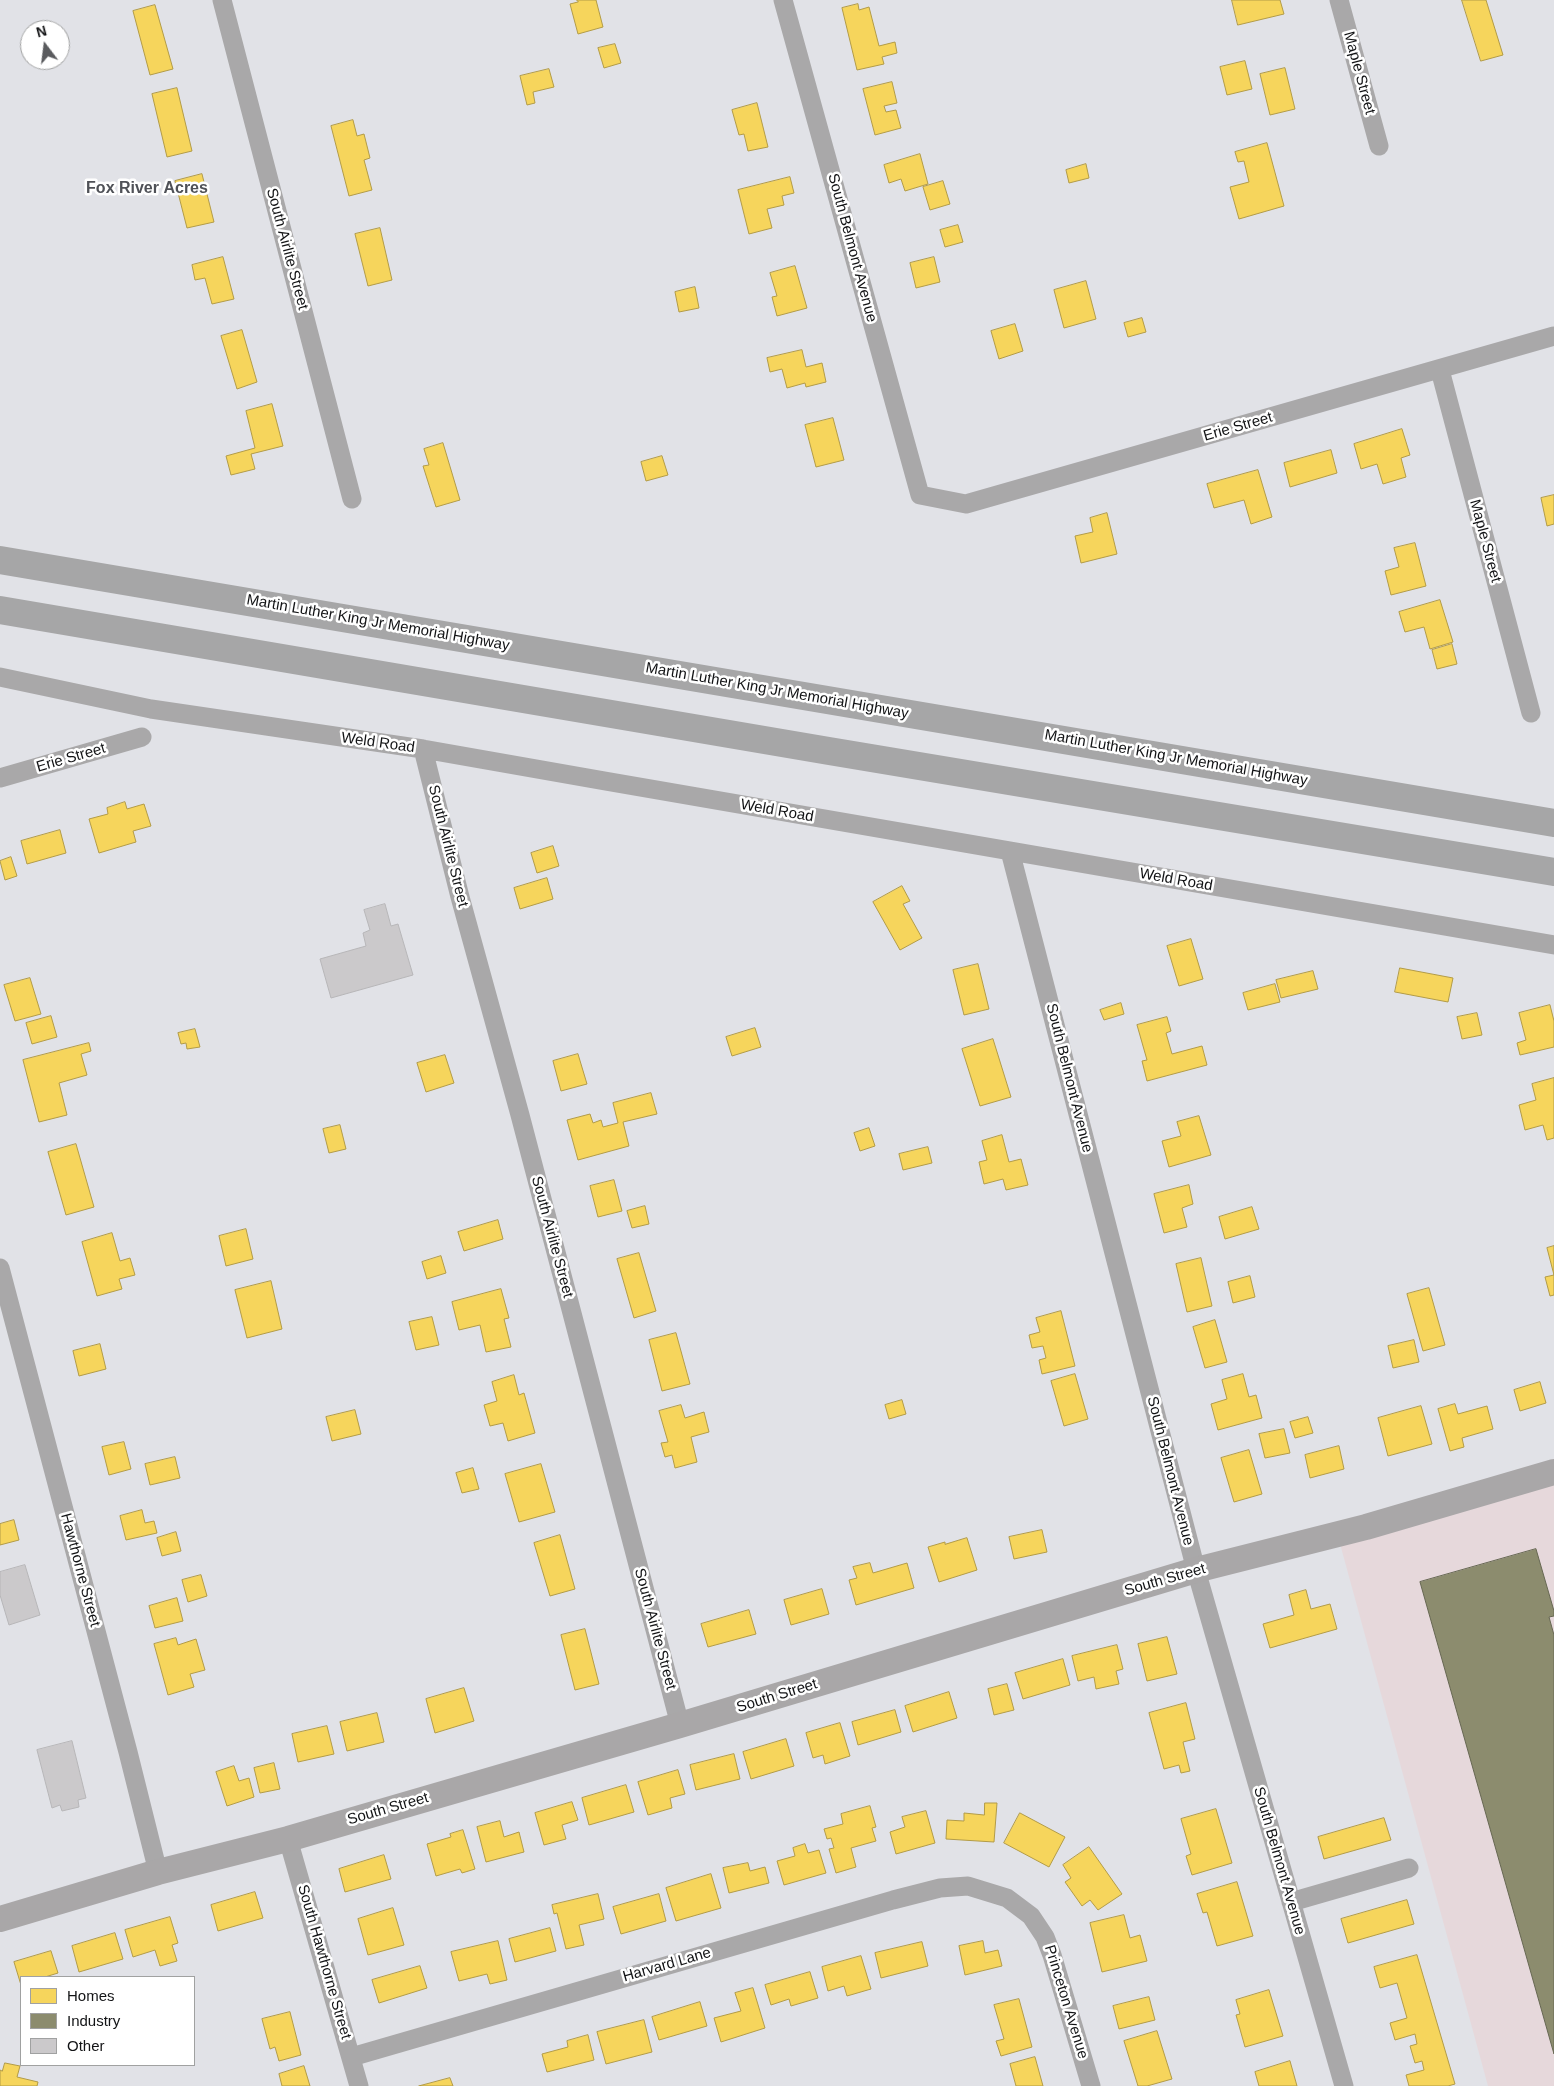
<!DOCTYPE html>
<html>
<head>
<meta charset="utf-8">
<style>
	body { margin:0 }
	#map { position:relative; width:1554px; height:2086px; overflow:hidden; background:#e1e2e7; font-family:Helvetica,sans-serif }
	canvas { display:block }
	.legend { position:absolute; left:20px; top:1976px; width:175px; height:90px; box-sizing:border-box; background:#fff; border:1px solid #a0a1a1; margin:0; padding:6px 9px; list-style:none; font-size:15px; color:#121315 }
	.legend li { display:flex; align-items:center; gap:10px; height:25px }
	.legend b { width:25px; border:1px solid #a0a1a1 }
	.north { position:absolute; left:20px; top:20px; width:50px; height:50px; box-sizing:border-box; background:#fff; border:1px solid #a0a1a1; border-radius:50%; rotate:345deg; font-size:14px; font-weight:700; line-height:20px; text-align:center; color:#121315 }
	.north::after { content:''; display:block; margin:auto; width:18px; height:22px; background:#5a5b5e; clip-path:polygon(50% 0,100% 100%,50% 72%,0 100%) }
</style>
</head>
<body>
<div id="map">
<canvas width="1554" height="2086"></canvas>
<ul class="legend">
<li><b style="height:14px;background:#f6d55c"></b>Homes</li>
<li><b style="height:14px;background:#8c8c6e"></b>Industry</li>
<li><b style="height:14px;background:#cbc9cb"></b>Other</li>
</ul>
<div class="north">N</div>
</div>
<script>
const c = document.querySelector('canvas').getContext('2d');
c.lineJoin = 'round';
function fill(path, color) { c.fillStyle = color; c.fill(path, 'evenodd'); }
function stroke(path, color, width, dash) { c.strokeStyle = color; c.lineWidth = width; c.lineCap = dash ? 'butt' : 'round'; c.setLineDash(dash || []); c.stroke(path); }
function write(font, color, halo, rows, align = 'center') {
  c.font = font + ' Helvetica,sans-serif'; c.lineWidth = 5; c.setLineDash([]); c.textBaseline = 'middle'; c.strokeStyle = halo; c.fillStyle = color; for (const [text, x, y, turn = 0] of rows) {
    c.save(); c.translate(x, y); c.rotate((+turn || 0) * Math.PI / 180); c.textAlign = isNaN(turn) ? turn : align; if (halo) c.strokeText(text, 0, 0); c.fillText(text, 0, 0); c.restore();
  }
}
const industrial = new Path2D(`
	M1554,1478V2086H1488L1339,1540Z`);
const homes = new Path2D(`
	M577,0H596L603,27L578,34L570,4L578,2Z
	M1232,0H1280L1284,14L1238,25Z
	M1462,0H1486L1503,55L1481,61Z
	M858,4L859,10L869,7L879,46L895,42L897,53L882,57L884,64L857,70L842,8Z
	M155,5L173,69L150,75L133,11Z
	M615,44L621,63L604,68L598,48Z
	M1245,61L1252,89L1227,95L1220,67Z
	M1285,68L1295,109L1270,115L1260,74Z
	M549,69L554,87L533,92L535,103L527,105L520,76Z
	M892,82L897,103L884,106L886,112L896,110L901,128L875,135L863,89Z
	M177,88L192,151L167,157L152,94Z
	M757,103L768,147L748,151L744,134L739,135L732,110Z
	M353,120L357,136L364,134L370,158L364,160L372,190L349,196L331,126Z
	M1267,143L1284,206L1239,219L1230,187L1249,182L1244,161L1238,162L1235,152Z
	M920,154L928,184L905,191L901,179L889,183L884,165Z
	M1086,164L1089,178L1069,183L1066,170Z
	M202,174L214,222L187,228L175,181Z
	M790,177L794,193L782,196L784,205L767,209L772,228L749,234L738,190Z
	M943,181L950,204L930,210L923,187Z
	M958,225L963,242L945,247L940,230Z
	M380,228L392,280L368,286L355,234Z
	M223,257L234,299L212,304L205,278L195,280L192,265Z
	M934,257L940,282L916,288L910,263Z
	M795,266L807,308L777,316L772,297L777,296L770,273Z
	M1086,281L1096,319L1064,328L1054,290Z
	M695,287L699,308L679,312L675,292Z
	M1142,318L1146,332L1128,337L1124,323Z
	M1015,324L1023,351L999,359L991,331Z
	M242,330L257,382L237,389L221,336Z
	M802,350L806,367L822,363L826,382L806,387L805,383L787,388L782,369L770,372L767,358Z
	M272,404L283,446L251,454L255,469L231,475L226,456L255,448L246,411Z
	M833,418L844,460L816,467L805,425Z
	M1402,429L1410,455L1401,458L1406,477L1383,484L1377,464L1361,469L1354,444Z
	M443,443L460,500L436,507L423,466L429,465L424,449Z
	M1331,450L1337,473L1290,487L1284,463Z
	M662,456L668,475L646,481L641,462Z
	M1258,470L1272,517L1251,524L1244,500L1214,508L1207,484Z
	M1554,495V524L1547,526L1541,498Z
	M1107,513L1117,554L1081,563L1075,536L1093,532L1090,518Z
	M1415,543L1426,586L1391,595L1385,571L1399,567L1394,548Z
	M1440,600L1453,642L1430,649L1424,627L1405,632L1399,612Z
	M1452,644L1457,664L1437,669L1432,650Z
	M125,802L127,809L144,804L151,826L133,831L136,842L99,853L89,819L108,814L107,808Z
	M60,830L66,853L27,864L21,841Z
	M553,846L559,866L537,873L531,853Z
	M11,857L17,876L5,880L0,861Z
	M547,878L553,899L520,909L514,888Z
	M902,886L910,901L903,904L922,938L900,950L873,902Z
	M1191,939L1203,979L1179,986L1167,946Z
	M978,964L989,1009L964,1015L953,970Z
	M1400,968L1453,978L1448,1002L1395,992Z
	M1313,971L1318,989L1281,998L1276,980Z
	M30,978L41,1014L15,1021L4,985Z
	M1275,984L1280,1002L1248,1010L1243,993Z
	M1121,1003L1124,1014L1104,1020L1100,1010Z
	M1550,1005L1554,1021V1047L1520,1055L1517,1043L1526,1040L1519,1013Z
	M1477,1013L1482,1035L1462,1039L1457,1017Z
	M51,1016L57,1037L32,1044L26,1023Z
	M1167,1017L1171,1031L1166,1033L1172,1054L1202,1046L1207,1065L1147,1081L1142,1061L1147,1060L1137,1025Z
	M755,1028L761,1047L732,1056L726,1037Z
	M195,1029L200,1047L187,1049L186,1043L181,1044L178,1033Z
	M993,1039L1011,1097L980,1106L962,1049Z
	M89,1043L91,1051L81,1054L87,1075L59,1083L67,1115L39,1122L23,1060Z
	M578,1054L587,1084L561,1091L553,1061Z
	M445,1055L454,1083L426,1092L417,1063Z
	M1554,1078V1138L1547,1140L1543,1125L1525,1130L1519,1105L1536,1100L1532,1084Z
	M651,1093L657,1114L623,1122L629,1146L578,1160L567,1120L590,1114L593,1123L601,1120L603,1127L618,1123L613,1103Z
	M1199,1116L1211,1155L1169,1167L1162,1141L1181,1136L1177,1122Z
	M340,1125L346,1149L329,1153L323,1129Z
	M869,1128L875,1146L860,1151L854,1133Z
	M1002,1135L1009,1162L1021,1159L1028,1185L1006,1190L1003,1179L984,1184L979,1162L987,1160L982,1141Z
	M76,1144L94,1207L66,1215L48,1152Z
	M928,1147L932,1163L903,1170L899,1154Z
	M614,1180L622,1211L598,1217L590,1186Z
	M1189,1185L1193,1204L1182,1208L1187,1227L1164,1233L1154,1194Z
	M645,1206L649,1224L632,1228L627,1211Z
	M1252,1207L1259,1229L1225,1239L1219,1217Z
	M498,1220L503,1239L464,1251L458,1232Z
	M246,1229L253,1259L226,1266L219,1236Z
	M112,1233L120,1261L130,1258L135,1275L119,1279L122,1289L97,1296L82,1242Z
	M1554,1246V1295L1550,1296L1545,1277L1554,1275L1547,1248Z
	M639,1253L656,1311L634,1318L617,1259Z
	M441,1256L446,1273L427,1279L422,1262Z
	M1201,1258L1212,1306L1187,1312L1176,1264Z
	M1250,1276L1255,1297L1233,1303L1228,1282Z
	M271,1281L282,1329L247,1338L235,1290Z
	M1429,1288L1445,1345L1423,1351L1407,1294Z
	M501,1289L509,1318L504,1319L511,1347L486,1352L480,1325L459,1330L452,1302Z
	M1061,1311L1075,1366L1042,1374L1039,1360L1046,1358L1043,1346L1032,1348L1029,1335L1040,1332L1036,1318Z
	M432,1317L439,1345L416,1350L409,1322Z
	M1215,1320L1227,1362L1205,1368L1193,1327Z
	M676,1333L690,1384L662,1391L649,1340Z
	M1414,1340L1419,1362L1393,1368L1388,1346Z
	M100,1344L106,1369L79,1376L73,1351Z
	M1075,1374L1088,1419L1064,1426L1051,1381Z
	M1243,1374L1249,1397L1256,1395L1262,1418L1218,1430L1211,1404L1227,1399L1222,1380Z
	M514,1375L519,1395L524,1393L535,1433L508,1441L503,1423L490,1426L484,1405L497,1401L492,1382Z
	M1540,1382L1546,1403L1520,1411L1514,1390Z
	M902,1400L906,1414L889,1419L885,1405Z
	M1455,1404L1458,1414L1487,1406L1493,1429L1462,1438L1464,1447L1450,1451L1438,1409Z
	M681,1405L685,1418L704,1412L709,1432L691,1437L697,1462L675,1468L672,1455L665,1457L661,1443L668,1442L659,1411Z
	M1421,1406L1432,1444L1388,1456L1378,1418Z
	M355,1410L361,1434L332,1441L326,1417Z
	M1308,1417L1313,1433L1295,1438L1290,1422Z
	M1284,1429L1290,1453L1265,1458L1259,1434Z
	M124,1442L131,1469L109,1475L102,1447Z
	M1339,1446L1344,1469L1310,1478L1305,1455Z
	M1249,1450L1262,1494L1234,1502L1221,1458Z
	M175,1457L180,1478L150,1485L145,1464Z
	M541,1464L555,1512L519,1522L505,1474Z
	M473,1468L479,1489L462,1493L456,1473Z
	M142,1510L145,1523L154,1521L157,1533L126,1540L120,1516Z
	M14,1520L19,1540L0,1545V1524Z
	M1042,1530L1047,1552L1014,1559L1009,1537Z
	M176,1532L181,1551L162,1556L157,1538Z
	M560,1535L575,1589L550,1596L534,1543Z
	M967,1538L977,1570L939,1582L928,1547L945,1542V1544Z
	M870,1563L873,1573L907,1563L914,1588L856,1605L849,1580L857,1578L853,1567Z
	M201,1575L207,1596L188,1602L182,1580Z
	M822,1589L829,1614L791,1625L784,1600Z
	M1306,1590L1311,1609L1330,1604L1337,1629L1270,1648L1263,1624L1294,1615L1289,1595Z
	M177,1598L183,1621L155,1628L149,1606Z
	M749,1610L756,1634L708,1647L701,1624Z
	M585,1629L599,1684L575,1690L561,1635Z
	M1167,1637L1177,1674L1147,1681L1138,1644Z
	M176,1638L178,1645L196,1639L205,1670L190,1674L194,1687L168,1695L154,1644Z
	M1117,1645L1123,1669L1116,1671L1119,1684L1096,1689L1094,1677L1078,1681L1072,1656Z
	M1063,1659L1070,1685L1023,1699L1015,1673Z
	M1007,1684L1014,1710L994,1715L988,1689Z
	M464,1688L474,1721L435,1733L426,1699Z
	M949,1692L957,1718L913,1732L905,1706Z
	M1186,1703L1195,1739L1183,1742L1190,1771L1181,1773L1179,1765L1164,1769L1149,1713Z
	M895,1710L901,1732L858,1745L852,1722Z
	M377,1713L384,1742L347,1751L340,1722Z
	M840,1723L850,1756L825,1764L823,1755L813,1758L806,1733Z
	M327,1726L334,1754L298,1762L292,1734Z
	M786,1739L794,1766L751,1779L743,1752Z
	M734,1754L740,1779L696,1790L690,1765Z
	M274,1763L280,1789L260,1793L254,1768Z
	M234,1766L239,1781L249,1778L254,1797L227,1806L216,1772Z
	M678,1770L685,1794L670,1798L672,1808L648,1815L638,1782Z
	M626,1785L634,1812L589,1825L582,1798Z
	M572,1802L578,1820L562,1825L566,1839L544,1845L535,1813Z
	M985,1803H997L994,1842L946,1839L947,1820L964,1821V1813L984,1815Z
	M870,1806L876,1827L872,1828L876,1841L851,1848L856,1867L836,1873L829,1849L834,1848L831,1838L827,1839L824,1829L843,1824L841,1814Z
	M1216,1809L1232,1863L1192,1875L1186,1856L1191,1854L1181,1819Z
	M926,1811L935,1843L896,1854L890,1832L905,1827L902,1817Z
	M1020,1813L1065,1837L1049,1867L1004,1843Z
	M1384,1818L1391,1840L1324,1859L1318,1837Z
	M500,1821L504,1837L519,1832L524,1852L486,1862L477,1827Z
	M463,1830L475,1869L462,1873L460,1869L436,1876L427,1844L451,1837L450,1834Z
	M805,1844L808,1853L819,1850L826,1873L784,1885L777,1861L795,1856L793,1848Z
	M1089,1847L1122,1894L1098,1910L1090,1900L1082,1906L1065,1882L1071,1878L1063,1865Z
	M384,1855L391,1879L345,1892L339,1869Z
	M748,1863L750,1871L765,1867L769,1883L729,1893L723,1868Z
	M711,1874L721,1908L676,1921L666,1888Z
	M1237,1882L1253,1936L1217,1946L1207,1912L1203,1913L1197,1894Z
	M255,1892L263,1918L218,1931L211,1905Z
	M598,1894L604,1919L579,1925L584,1945L566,1949L557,1913L554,1914L552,1905Z
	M659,1894L666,1921L621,1934L613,1907Z
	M1407,1900L1414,1924L1348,1943L1341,1919Z
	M393,1908L404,1945L368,1955L358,1919Z
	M1124,1915L1130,1938L1140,1935L1147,1961L1102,1972L1090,1923Z
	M170,1917L178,1943L172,1945L177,1961L160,1966L155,1950L133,1957L125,1930Z
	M550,1928L556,1951L515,1962L509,1939Z
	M115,1933L123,1959L79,1972L72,1946Z
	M498,1941L507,1980L490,1984L487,1974L459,1981L451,1952Z
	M983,1941L985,1953L998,1950L1002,1966L965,1975L959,1946Z
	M922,1942L928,1966L881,1978L875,1953Z
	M51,1951L58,1973L45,1977H21V1985L14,1962Z
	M1417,1955L1455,2084L1448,2086H1409L1406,2075L1424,2070L1422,2061L1415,2063L1410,2046L1417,2044L1415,2034L1395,2040L1390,2023L1407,2018L1397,1983L1380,1988L1374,1967Z
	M861,1956L871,1989L847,1996L844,1986L828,1991L822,1967Z
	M420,1966L427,1988L379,2003L372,1980Z
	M810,1972L818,1998L791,2006L789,1999L771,2005L765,1985Z
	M753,1988L765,2028L721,2042L714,2018L741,2011L735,1993Z
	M1269,1990L1283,2036L1245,2047L1236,2015L1240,2014L1236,2000Z
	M1149,1997L1155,2020L1119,2029L1113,2006Z
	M1019,1999L1032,2047L1001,2056L996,2041L1004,2039L994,2005Z
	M700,2002L707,2026L659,2040L652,2017Z
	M290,2012L301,2055L279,2061L275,2047L270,2049L262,2019Z
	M644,2020L652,2052L606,2064L597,2032Z
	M1157,2031L1172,2079L1147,2086H1138L1124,2041Z
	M588,2035L594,2060L547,2072L542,2054L568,2047L567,2041Z
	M1035,2057L1043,2086H1016L1010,2064Z
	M1290,2061L1297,2086H1259L1255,2072Z
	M5,2063L20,2066L17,2077L38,2082L37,2086H0V2070L2,2071Z
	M304,2066L310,2086H282L279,2074Z
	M450,2078L453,2086H419Z`);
const industry = new Path2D(`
	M1536,1549L1554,1611V1616L1549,1617L1554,1635V2054L1420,1582Z`);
const building = new Path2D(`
	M385,904L391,926L398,924L413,975L331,998L320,959L366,946L363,933L370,930L364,910Z
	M25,1565L40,1615L9,1625L0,1595V1572Z
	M72,1741L86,1798L78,1800L79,1807L62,1811L60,1805L52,1808L37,1750Z`);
const street = new Path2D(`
	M222,0L352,499
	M783,0L920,495L966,504L1554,336
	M1339,0L1379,146
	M1440,370L1531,713
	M0,677L151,709L423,749L605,781L1554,945
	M423,749L460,897L520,1115L680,1725
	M0,778L142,737
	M1010,851L1196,1570L1344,2086
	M0,1268L128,1752L158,1872
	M288,1839L359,2086
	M1291,1902L1409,1868
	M351,2057L893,1900L940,1888L968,1886L1007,1898L1031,1916L1045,1937L1052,1955L1091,2086`);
const secondary = new Path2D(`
	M0,1919L158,1872L288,1839L680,1725L1196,1570L1366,1527L1554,1472`);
const highway = new Path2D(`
	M0,560L1554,823
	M0,610L829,751L1554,872`);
const streetNames = [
	["Maple Street",1359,73,75],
	["South Belmont Avenue",852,248,75],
	["South Airlite Street",287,249,75],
	["Erie Street",1238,427,-16],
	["Maple Street",1485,541,75],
	["Martin Luther King Jr Memorial Highway",378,623,10],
	["Martin Luther King Jr Memorial Highway",777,691,10],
	["Weld Road",378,743,8],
	["Erie Street",71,758,-16],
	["Martin Luther King Jr Memorial Highway",1176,758,10],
	["Weld Road",777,811,10],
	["South Airlite Street",448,846,76],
	["Weld Road",1176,880,10],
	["South Belmont Avenue",1069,1078,76],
	["South Airlite Street",552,1237,75],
	["South Belmont Avenue",1170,1471,76],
	["Hawthorne Street",80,1570,75],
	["South Street",1165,1580,-16],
	["South Airlite Street",655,1629,75],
	["South Street",777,1696,-17],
	["South Street",388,1809,-16],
	["South Belmont Avenue",1279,1861,74],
	["South Hawthorne Street",324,1962,74],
	["Harvard Lane",667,1965,-16],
	["Princeton Avenue",1066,2002,73]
];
const neighbourhoodNames = [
	["Fox River Acres",147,189]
];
fill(industrial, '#e6d8db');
fill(homes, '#f6d55c');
stroke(homes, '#b29b47', 1);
fill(industry, '#8c8c6e');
stroke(industry, '#676853', 1);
fill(building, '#cbc9cb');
stroke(building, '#b7b6b8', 1);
stroke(street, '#a9a8a9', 19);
stroke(secondary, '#a9a7a8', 26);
stroke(highway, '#a6a6a7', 28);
write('15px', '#121315', '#fff', streetNames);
write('bold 16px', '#4f5157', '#fff', neighbourhoodNames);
</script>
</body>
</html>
